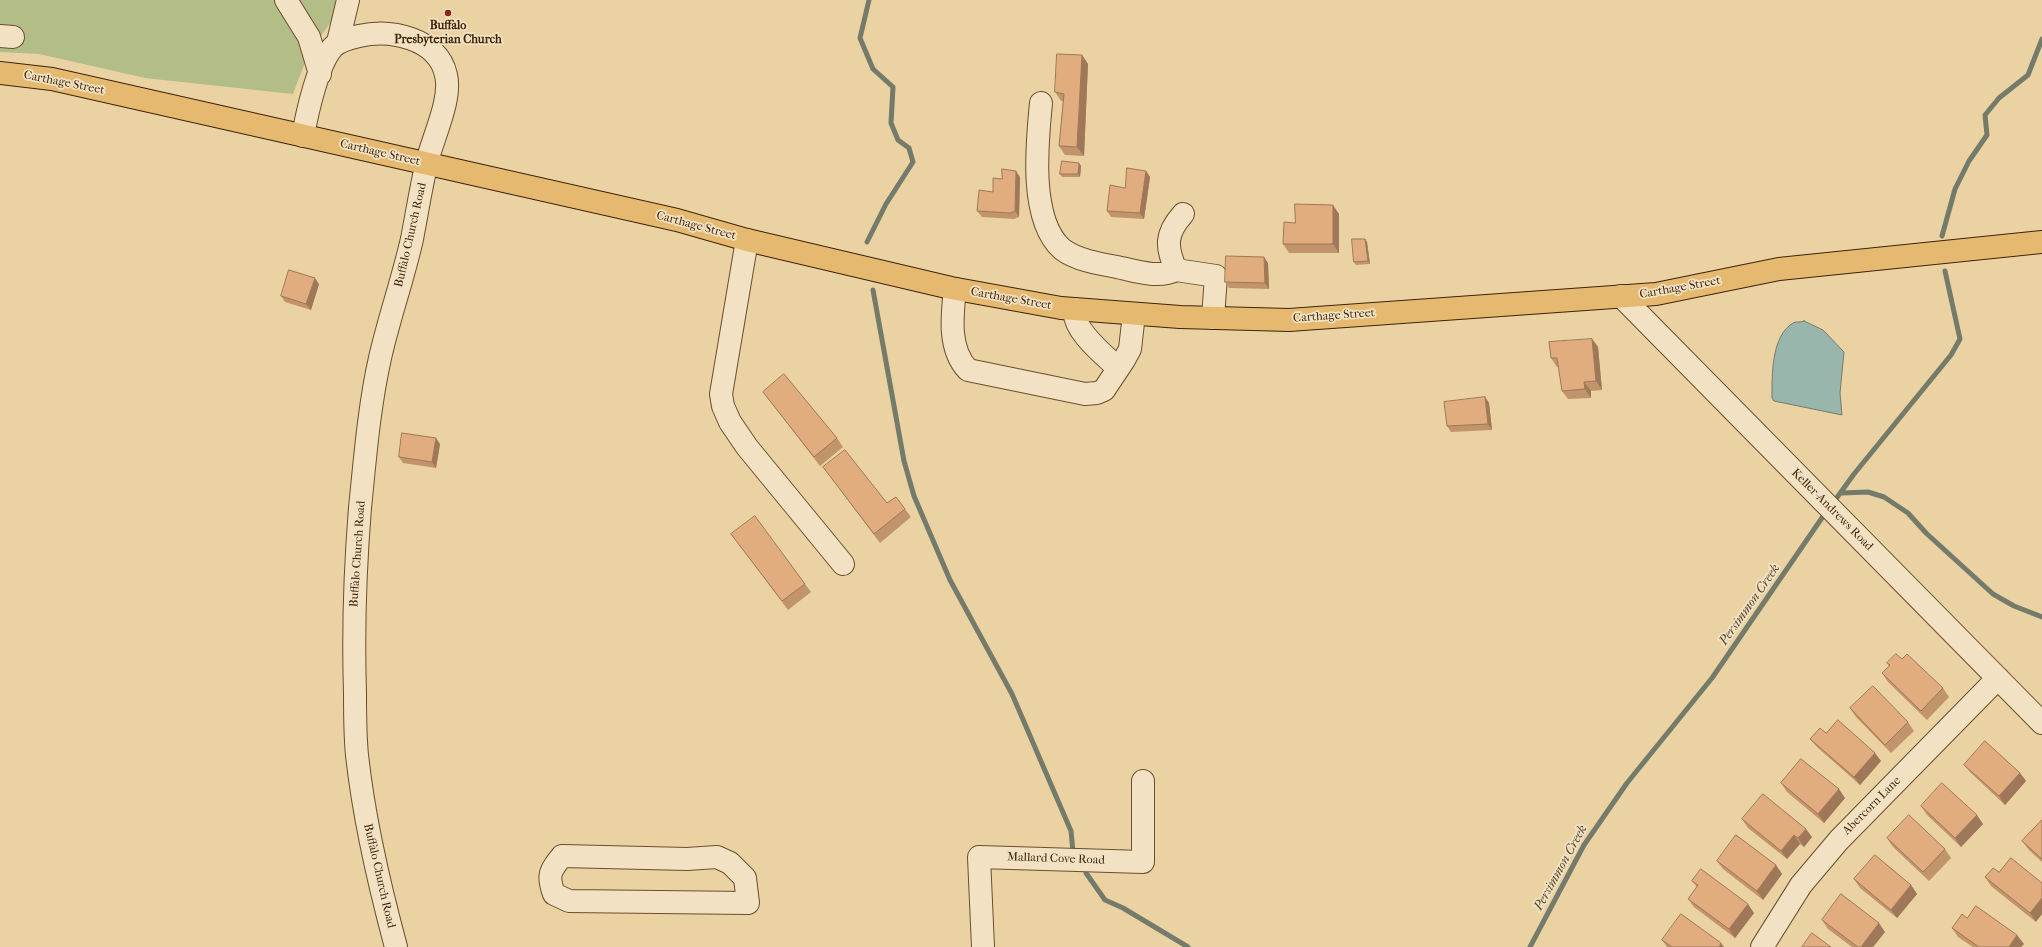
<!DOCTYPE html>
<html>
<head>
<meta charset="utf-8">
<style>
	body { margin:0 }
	canvas { display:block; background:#ebd2a2 }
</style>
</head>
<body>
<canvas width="2042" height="947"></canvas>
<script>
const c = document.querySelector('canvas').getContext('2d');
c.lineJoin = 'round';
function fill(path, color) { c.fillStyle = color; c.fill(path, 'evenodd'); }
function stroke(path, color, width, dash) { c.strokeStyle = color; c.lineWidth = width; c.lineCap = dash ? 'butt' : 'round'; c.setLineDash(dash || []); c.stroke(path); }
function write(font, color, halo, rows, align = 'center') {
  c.font = font + ' "IM FELL French Canon",serif'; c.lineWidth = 3.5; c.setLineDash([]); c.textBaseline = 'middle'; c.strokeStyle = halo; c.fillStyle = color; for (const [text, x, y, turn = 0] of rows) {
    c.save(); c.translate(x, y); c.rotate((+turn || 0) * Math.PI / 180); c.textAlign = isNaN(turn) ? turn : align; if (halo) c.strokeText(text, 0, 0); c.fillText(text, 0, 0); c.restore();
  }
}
const green = new Path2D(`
	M0,0H347L309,52L293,94L145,78L39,54L0,52Z`);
const water = new Path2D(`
	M1804,321L1823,330L1844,352L1840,393L1842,415L1774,401L1772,398C1772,376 1771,336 1793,323C1796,321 1801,323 1804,321Z`);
const stream = new Path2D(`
	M1942,236L1955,189L1969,161L1987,135L1985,115L1999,98L2028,75L2042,39
	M867,242L886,204L913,162L909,148L898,140L891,123L893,87L873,69L860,38L869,0
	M873,290L904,461L914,496L950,580L1012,694L1071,831L1073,852
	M1842,493L1868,492L1884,497L1908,513L1926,533L1993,594L2014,606L2042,617
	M1833,503L1854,474L1951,355L1960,339L1945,271
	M1086,873L1105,900L1123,908L1188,947
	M1530,947L1584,845L1627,783L1712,678L1826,512`);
const minor = new Path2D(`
	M286,0L309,37L320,74
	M0,36L13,37
	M338,42L348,0
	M1041,103C1037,143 1029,220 1062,249C1076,260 1100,264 1117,267C1136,271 1158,279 1176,270
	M303,136C307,113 318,63 333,47C340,40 350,38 359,36C391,29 438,38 446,75C452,99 433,137 427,162C421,187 417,213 412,239C403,279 389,318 380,358C369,407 365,459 360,508C355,570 353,631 355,693C355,714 355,735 357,755C364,820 379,884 396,947
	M1183,214C1165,234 1166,247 1176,270L1216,276L1213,318
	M747,240L721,394L723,406L730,422L747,447L843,564
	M955,289C952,316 948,349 968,370L1085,394L1097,393L1104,390L1124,360L1130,349L1134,314
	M1621,296L2042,723
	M1075,309C1071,329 1104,355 1118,368
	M562,856L687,859L717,857L730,863L745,878L748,903L569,901L554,894C547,875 550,871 562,856Z
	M983,947L979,857L1143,862V781
	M1762,947L1801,885L1839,840L1998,678`);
const major = new Path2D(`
	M0,73L52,79L677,220L747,240L951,288L1061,308L1180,317L1289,320L1656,294L1779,269L2042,242`);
const wall = new Path2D(`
	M1082,55L1088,64L1084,156L1065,155L1059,146L1063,101H1061L1055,92Z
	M1079,163L1081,166L1080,177H1062L1060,174Z
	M1146,171L1150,177L1144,219L1111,217L1107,211L1125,188Z
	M1020,177L1019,217L1014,219L982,217L977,211L993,192L1002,179Z
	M1339,214V253H1289L1283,244L1295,223Z
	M1365,239L1367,242L1370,264L1356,265L1354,262Z
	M1268,263L1269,289L1229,288L1225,282Z
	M319,284L311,310L285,302L281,296Z
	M1592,339L1598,347L1602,390L1591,391V398L1568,399L1562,391L1559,367H1557L1551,358Z
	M763,392L837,438L843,447L820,466Z
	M1485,397L1489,403L1492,430L1451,432L1447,426Z
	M440,444L436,468L403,463L399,457Z
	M823,467L887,503L905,509L911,517L880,543Z
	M731,534L805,584L811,592L788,610Z
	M1902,659L1943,688L1949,697L1927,720L1888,682L1882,673L1889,666L1887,663Z
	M1850,708L1908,722L1914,731L1891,753L1856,717Z
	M1826,733L1881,761L1860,785L1817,747L1810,739Z
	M1964,765L2020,773L2026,781L2005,805L1971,773Z
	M1781,783L1845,798L1824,823L1787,792Z
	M1921,806L1983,824L1961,847L1927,815Z
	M1742,819L1812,837L1804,847L1800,844L1787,859L1748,828Z
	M2042,820V862L2029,850L2022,841Z
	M1887,838L1945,849L1951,858L1929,881L1893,847Z
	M2011,858L2036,922L1991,886L1985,877L1999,872Z
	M1717,861L1776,865L1782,874L1763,900L1723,869Z
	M1854,879L1911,885L1917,894L1897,918L1860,888Z
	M1692,881L1754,913L1735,938L1694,907L1688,899L1697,887Z
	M1967,918L2024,944L2021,947H1973L1958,937L1952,928Z
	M1822,920L1885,932L1873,947H1852L1828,929Z
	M1662,940L1724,947H1667Z`);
const shadedWall = new Path2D(`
	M1082,55L1088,64L1084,156L1077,147Z
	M1079,163L1081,166L1080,177L1078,174Z
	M1016,171L1020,177L1019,217L1015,211Z
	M1146,171L1150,177L1144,219L1140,213Z
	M1333,205L1339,214V253L1333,244Z
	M1365,239L1367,242L1370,264L1368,261Z
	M1264,257L1268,263L1269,289L1265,283Z
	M315,278L319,284L311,310L306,304Z
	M1592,339L1598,347L1602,390L1596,381Z
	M1584,382L1591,391V398L1585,389Z
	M1485,397L1489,403L1492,430L1488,424Z
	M436,438L440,444L436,468L432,462Z
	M1875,753L1881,761L1860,785L1854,777Z
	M2020,773L2026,781L2005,805L1999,796Z
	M1839,789L1845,798L1824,823L1818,814Z
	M1977,815L1983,824L1961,847L1955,838Z
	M1806,829L1812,837L1804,847L1798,838Z
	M1794,835L1800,844L1787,859L1781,851Z
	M1776,865L1782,874L1763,900L1757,891Z
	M1911,885L1917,894L1897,918L1891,910Z
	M2042,898V914L2036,922L2030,913Z
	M1748,904L1754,913L1735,938L1729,929Z
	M1879,923L1885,932L1873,947H1861Z
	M2017,935L2024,944L2021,947H2009Z
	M1721,943L1724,947H1719Z`);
const building = new Path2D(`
	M1057,54L1082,55L1077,147L1059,146L1064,94L1055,92Z
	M1062,161L1079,163L1078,174H1060Z
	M1127,168L1146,171L1140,213L1107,211L1110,185L1125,188Z
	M1002,169L1016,171L1015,211L1010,213L977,211L979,190L993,192V178L1002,179Z
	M1295,204L1333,205V244H1283L1284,222L1295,223Z
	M1352,239H1365L1368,261L1354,262Z
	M1226,256L1264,257L1265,283L1225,282Z
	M289,270L315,278L306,304L281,296Z
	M1592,339L1596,381L1584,382L1585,389L1562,391L1557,358H1551L1549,342Z
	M784,374L837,438L814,457L763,392Z
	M1485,397L1488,424L1447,426L1444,402Z
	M402,433L436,438L432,462L399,457Z
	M845,450L887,503L896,497L905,509L874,534L823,467Z
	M755,516L805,584L782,601L731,534Z
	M1896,654L1902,659L1907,654L1943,688L1921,711L1882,673L1890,665L1887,663Z
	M1873,686L1908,722L1885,745L1850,708Z
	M1838,720L1875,753L1854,777L1810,739L1820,728L1826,733Z
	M1985,741L2020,773L1999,796L1964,765Z
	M1801,759L1839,789L1818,814L1781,783Z
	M1942,783L1977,815L1955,838L1921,806Z
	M1763,794L1806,829L1798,838L1794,835L1781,851L1742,819Z
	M1909,815L1945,849L1923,872L1887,838Z
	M2042,820V859L2022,841Z
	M1736,835L1776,865L1757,891L1717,861Z
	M1875,855L1911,885L1891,910L1854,879Z
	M2011,858L2042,883V898L2030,913L1985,877L1993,868L1999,872Z
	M1701,869L1748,904L1729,929L1688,899L1698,885L1692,881Z
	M1841,894L1879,923L1861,947H1858L1822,920Z
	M1976,906L2017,935L2009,947H1979L1952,928L1962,914L1967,918Z
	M1681,914L1721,943L1719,947H1672L1662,940Z
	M1812,933L1831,947H1802Z`);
const markers = [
	[448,13,4,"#8f2418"]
];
const poiNames = [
	["Buffalo",448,26],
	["Presbyterian Church",448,40]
];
const streetNames = [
	["Carthage Street",64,83,11],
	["Carthage Street",380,153,13],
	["Carthage Street",696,226,15],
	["Buffalo Church Road",411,235,-77],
	["Carthage Street",1680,288,-10],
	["Carthage Street",1011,299,10],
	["Carthage Street",1334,316,-4],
	["Keller-Andrews Road",1832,510,45],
	["Buffalo Church Road",358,554,-86],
	["Abercorn Lane",1872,806,-45],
	["Mallard Cove Road",1056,859,2],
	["Buffalo Church Road",379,876,77]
];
const waterNames = [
	["Persimmon Creek",1750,605,-55],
	["Persimmon Creek",1561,868,-61]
];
fill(green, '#b3bd88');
fill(water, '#99b6ad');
stroke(water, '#757b6a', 1);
stroke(stream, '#757b6a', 5);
stroke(minor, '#694f2d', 24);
stroke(major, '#3e2306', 24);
stroke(minor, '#f2e2c3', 22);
stroke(major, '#e6b971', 22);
fill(wall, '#c2946c');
fill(shadedWall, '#9e7858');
fill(building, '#e1ac7e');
stroke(building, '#9e7858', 1);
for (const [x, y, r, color] of markers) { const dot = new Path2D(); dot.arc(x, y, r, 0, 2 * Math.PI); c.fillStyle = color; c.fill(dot); stroke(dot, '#f2e2c3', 1.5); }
write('bold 12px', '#3e2306', '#f2e2c3', poiNames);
write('12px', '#3e2306', '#f2e2c3', streetNames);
write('italic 13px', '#554830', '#f2e2c3', waterNames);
</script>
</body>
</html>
